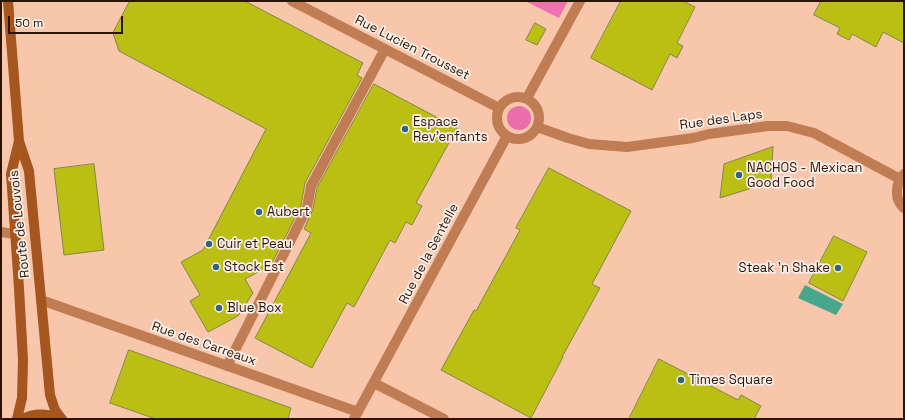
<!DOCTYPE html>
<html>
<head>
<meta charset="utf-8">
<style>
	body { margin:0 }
	#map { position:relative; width:905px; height:420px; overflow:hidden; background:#f8c6aa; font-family:"Space Grotesk",sans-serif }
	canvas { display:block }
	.frame { position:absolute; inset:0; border:2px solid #2a1406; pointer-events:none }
	.scale { position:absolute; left:8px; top:16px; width:115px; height:18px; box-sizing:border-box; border:2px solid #2a1406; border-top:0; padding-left:5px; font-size:12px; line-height:14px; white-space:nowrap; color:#2a1406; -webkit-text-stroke:3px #fdf0e9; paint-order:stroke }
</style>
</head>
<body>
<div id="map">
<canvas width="905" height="420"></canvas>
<div class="frame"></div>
<div class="scale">50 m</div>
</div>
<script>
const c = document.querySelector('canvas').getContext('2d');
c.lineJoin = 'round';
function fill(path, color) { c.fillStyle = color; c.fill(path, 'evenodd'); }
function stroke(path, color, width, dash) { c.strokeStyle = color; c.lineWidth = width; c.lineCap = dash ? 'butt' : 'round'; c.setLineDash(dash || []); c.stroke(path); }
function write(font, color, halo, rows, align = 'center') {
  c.font = font + ' "Space Grotesk",sans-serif'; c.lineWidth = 3.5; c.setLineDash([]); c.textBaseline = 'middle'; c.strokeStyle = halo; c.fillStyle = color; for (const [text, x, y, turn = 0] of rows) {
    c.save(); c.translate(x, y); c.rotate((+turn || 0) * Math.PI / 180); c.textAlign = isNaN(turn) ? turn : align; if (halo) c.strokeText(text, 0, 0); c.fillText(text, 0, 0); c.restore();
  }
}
const green = new Path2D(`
	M507 118a12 12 0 1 1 24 0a12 12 0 1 1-24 0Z`);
const forest = new Path2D(`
	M525,1H568L559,18Z`);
const water = new Path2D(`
	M805,285L843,304L836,315L798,298Z`);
const building = new Path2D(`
	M130,1H245L363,63L357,75L362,78L305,183L301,206L271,265L245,279L253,293L238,316L208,332L190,301L200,295L181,262L203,250L266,129L119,51L113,33Z
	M621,1H683L695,7L677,43L683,46L677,58L670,54L652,90L591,58Z
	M821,1H904V43L883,32L876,47L852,34L849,40L837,34L840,28L814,15Z
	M535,23L546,29L537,45L526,40Z
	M374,84L457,128L416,203L422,206L412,225L406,222L395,243L390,240L354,307L347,303L312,368L255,338L311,233L304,229L313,209L317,188Z
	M773,147L771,182L720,198L724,164L749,155Z
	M94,164L104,250L64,255L54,169Z
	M549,168L631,211L592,284L600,288L562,357H563L531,418L441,370L474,310L476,311L520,230L516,228Z
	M834,236L867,252L843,301L809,283Z
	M129,350L291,408L288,419H156L110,403Z
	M659,359L738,400L741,395L761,406L754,419H629Z`);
const minor = new Path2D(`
	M292,1L499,108
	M497 118a21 21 0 1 1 42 0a21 21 0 1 1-42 0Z
	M527,98L580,1
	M537,127L568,138L589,144L627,147L693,138L709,134L768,126H787L814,133L900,179
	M904,174C895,183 894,200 904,208
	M1,232L14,234
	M41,300L358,412
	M227,366L307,208L311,186L385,49
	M374,383L444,419
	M354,419L507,136`);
const secondary = new Path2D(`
	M8,1L19,141L29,171L50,395L55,410L61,418
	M17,419L22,398L23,360L19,288L11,174L19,141
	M23,419C35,412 50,414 62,419`);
const markers = [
	[405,129,4,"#2e6680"],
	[739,175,4,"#2e6680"],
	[259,212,4,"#2e6680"],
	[209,244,4,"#2e6680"],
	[216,267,4,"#2e6680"],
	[838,268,4,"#2e6680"],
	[219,308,4,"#2e6680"],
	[681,380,4,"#2e6680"]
];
const streetNames = [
	["Rue Lucien Trousset",412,48,27],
	["Rue des Laps",721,120,-8],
	["Route de Louvois",20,224,-96],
	["Rue de la Sentelle",429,254,-62],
	["Rue des Carreaux",204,344,19]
];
const poiNames = [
	["Espace",413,122],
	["Rev'enfants",413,137],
	["NACHOS - Mexican",747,168],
	["Good Food",747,183],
	["Aubert",267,212],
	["Cuir et Peau",217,244],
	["Stock Est",224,267],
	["Steak 'n Shake",830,268,"right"],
	["Blue Box",227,308],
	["Times Square",689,380]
];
fill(green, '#eb6eac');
fill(forest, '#ef72b0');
fill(water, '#47a78b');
fill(building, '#bbbf14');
stroke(building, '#838646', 1);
stroke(minor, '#c07c52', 10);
stroke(secondary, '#a5551e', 10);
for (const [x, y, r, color] of markers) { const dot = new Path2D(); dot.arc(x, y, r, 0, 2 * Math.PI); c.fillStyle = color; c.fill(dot); stroke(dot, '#fdf0e9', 1.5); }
write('13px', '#2a1406', '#fdf0e9', streetNames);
write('13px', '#2a1406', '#fdf0e9', poiNames, 'left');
</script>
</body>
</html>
